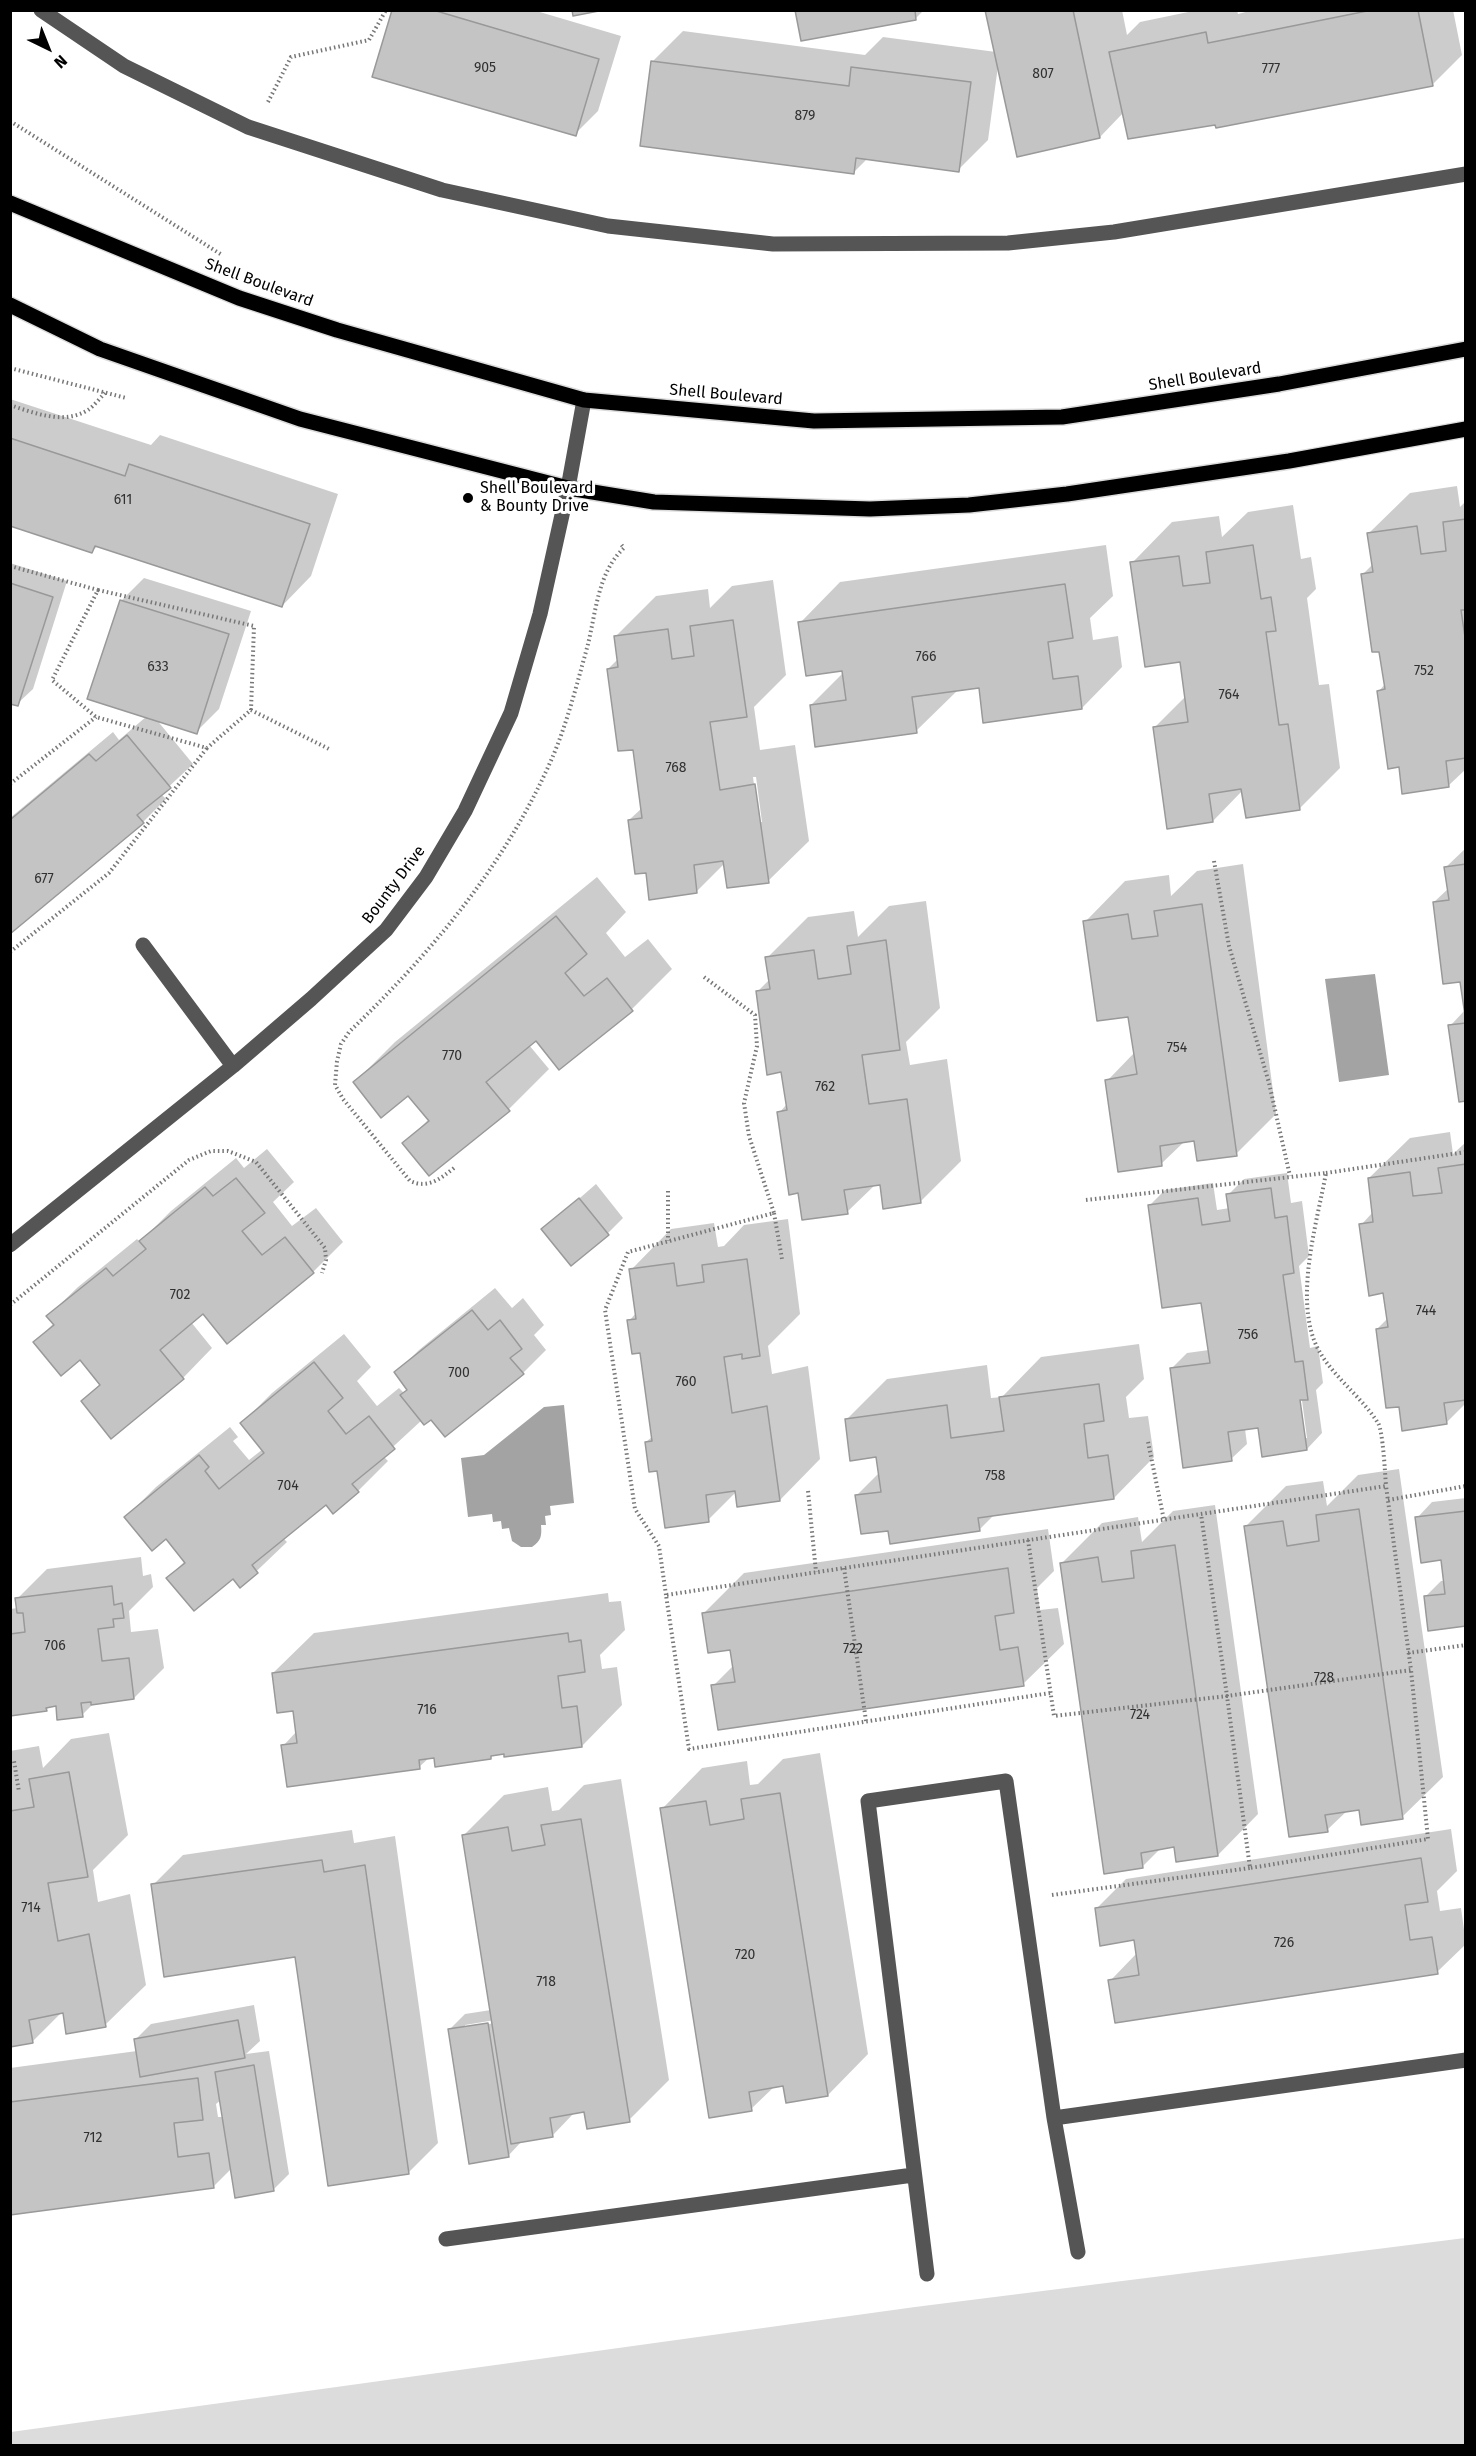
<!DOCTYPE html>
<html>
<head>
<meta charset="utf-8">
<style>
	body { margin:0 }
	#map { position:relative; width:1476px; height:2456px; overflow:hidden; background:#fff; font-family:"Fira Sans",sans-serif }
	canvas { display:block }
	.frame { position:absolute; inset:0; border:12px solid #000; pointer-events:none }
	.north { position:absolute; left:18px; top:18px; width:60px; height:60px; -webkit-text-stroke:4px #fff; paint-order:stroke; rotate:137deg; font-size:16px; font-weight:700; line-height:24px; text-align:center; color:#000 }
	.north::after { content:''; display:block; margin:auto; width:21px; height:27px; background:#000; clip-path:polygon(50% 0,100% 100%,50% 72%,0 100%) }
</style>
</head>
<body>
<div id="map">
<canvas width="1476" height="2456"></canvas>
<div class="frame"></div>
<div class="north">N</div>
</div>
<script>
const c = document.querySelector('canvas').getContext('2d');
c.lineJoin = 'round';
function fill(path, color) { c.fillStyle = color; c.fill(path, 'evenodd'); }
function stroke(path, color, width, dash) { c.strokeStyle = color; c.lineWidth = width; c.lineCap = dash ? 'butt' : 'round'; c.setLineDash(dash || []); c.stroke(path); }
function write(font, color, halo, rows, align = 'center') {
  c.font = font + ' "Fira Sans",sans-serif'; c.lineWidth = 6; c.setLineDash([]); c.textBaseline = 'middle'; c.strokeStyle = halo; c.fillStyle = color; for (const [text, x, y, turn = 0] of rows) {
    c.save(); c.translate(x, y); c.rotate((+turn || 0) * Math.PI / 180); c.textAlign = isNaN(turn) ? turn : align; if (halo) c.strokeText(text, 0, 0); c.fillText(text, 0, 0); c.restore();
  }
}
const green = new Path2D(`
	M1465,2238V2445H11V2432L915,2307Z`);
const water = new Path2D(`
	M1375,974L1389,1075L1339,1082L1325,979Z
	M564,1405L574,1503L550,1506L551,1515L545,1516L546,1525H541C542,1536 541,1541 532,1547H521L512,1541L509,1528L502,1529L501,1521L493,1522L492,1514L468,1517L461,1458L484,1455L544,1407Z`);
const shadow = new Path2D(`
	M394,10H533L621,36L598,111L575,134Z
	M797,10H924L916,18Z
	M987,10H1122L1127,35L1140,22L1198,10H1237L1238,14L1253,10H1453L1462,55L1432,85L1216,123L1123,113L1100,137L998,66L988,140L958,170L868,158L854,172L653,61L683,31L865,55L883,37L996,52Z
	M10,399L151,445L160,435L338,494L311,576L282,606L98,546L92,551L10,525Z
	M1457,486L1460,507L1466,501V769L1448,786L1400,766L1379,691L1385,684L1381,650L1363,574L1373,564L1369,533L1410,493Z
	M1293,505L1301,559L1311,557L1316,589L1307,598L1319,685L1329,684L1340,768L1299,809L1243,790L1213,821L1154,728L1186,696L1181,660L1132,563L1172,522L1219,516L1222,537L1248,512Z
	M1106,545L1113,596L1090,618L1093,640L1118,636L1122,667L1082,708L980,686L957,691L916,731L811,705L844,672L800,623L840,582Z
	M10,563L67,581L33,689L17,704L10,702Z
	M144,578L251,611L219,709L196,732L156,719L193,764L161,794L166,799L143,822L10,932V818L113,732L119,740L147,716L121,601Z
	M773,580L786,675L754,707L760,750L795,745L809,841L768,881L725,863L697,891L647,871L629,820L642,808L634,748L608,669L618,659L615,637L656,596L708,589L710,608L732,586ZM753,777H756L762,822H759Z
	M1466,848V1099L1450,1026L1465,1010L1461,981L1434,902L1449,888L1446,867Z
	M1243,864L1276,1114L1236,1154L1195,1140L1185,1141L1161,1164L1107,1081L1135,1052L1130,1015L1085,922L1125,881L1169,875L1171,896L1197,871Z
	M597,877L626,912L606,933L625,957L648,939L672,969L632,1009L536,1039L529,1045L549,1069L509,1109L404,1144L429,1119L408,1094L355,1082L395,1042Z
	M926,901L940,1008L906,1042L910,1065L947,1059L961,1161L920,1202L882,1184L875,1185L847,1212L799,1191L779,1113L787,1104L783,1071L758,991L770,979L767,958L808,917L854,911L858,937L889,906Z
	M1450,1132L1453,1154L1466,1142V1403L1446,1423L1400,1405L1377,1329L1388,1318L1384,1292L1361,1225L1373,1212L1369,1178L1410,1138Z
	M267,1149L294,1182L273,1202L292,1226L316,1208L343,1242L313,1272L227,1341L203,1312L191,1322L212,1348L183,1378L83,1401L100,1384L80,1358L35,1342L54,1323L48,1316L78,1287L137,1239L140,1242L171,1211L236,1158L244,1168Z
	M1287,1173L1291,1203L1302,1201L1309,1256L1299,1266L1310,1348L1318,1346L1323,1383L1316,1390L1322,1433L1307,1449L1260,1427L1245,1429L1247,1444L1231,1459L1171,1369L1187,1353L1209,1350L1203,1301L1149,1206L1165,1190L1213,1183L1217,1210L1230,1208L1228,1195L1244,1179ZM1298,1393H1301L1307,1438H1304Z
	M596,1184L623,1218L608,1233L543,1230Z
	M788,1219L800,1314L768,1346L772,1374L808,1366L820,1459L780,1500L736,1492L708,1520L658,1469L646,1442L653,1436L642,1351L629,1321L636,1313L631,1270L671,1229L714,1223L718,1247L724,1246L744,1225Z
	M495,1288L512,1308L523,1298L544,1325L534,1335L546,1350L523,1373L432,1418L422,1420L383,1456L388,1461L358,1491L326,1503L283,1538L287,1542L241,1586L234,1577L168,1578L186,1560L166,1537L126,1517L156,1487L230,1427L238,1437L233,1441L249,1460L263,1449L242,1423L272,1393L344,1334L371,1367L357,1381L377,1406L399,1388L404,1393L409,1389L396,1373L419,1350Z
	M1139,1344L1144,1379L1126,1397L1129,1418L1148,1416L1154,1457L1114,1498L995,1514L979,1530L889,1529L856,1496L880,1472L878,1456L846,1420L887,1379L987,1365L991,1398L1002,1397L1041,1357Z
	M1399,1469L1443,1777L1402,1817L1360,1808L1348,1810L1327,1830L1245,1527L1286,1486L1323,1481L1327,1506L1358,1475Z
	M1466,1498V1625L1425,1597L1441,1581H1445L1442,1558L1417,1518L1432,1502Z
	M1215,1505L1258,1814L1218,1855L1176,1845L1161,1848L1142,1867L1062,1563L1102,1523L1138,1517L1142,1542L1173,1511Z
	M1048,1529L1054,1571L1037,1588L1040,1610L1058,1608L1064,1644L1023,1684L713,1686L734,1665L732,1648L704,1613L744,1573Z
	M141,1557L143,1576L151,1574L153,1587L129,1611L131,1632L158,1629L164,1668L134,1698L94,1703L82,1715L57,1705L50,1706L46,1710L10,1714V1609L18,1608L17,1599L47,1569Z
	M608,1593L609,1602L621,1601L625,1630L600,1655L602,1669L617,1667L622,1705L582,1746L505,1752L494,1754L491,1757H430L419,1767L283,1746L297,1731L294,1710L273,1673L314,1633Z
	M109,1733L128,1835L93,1870L98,1902L130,1894L146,1985L105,2025L62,2012L32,2042L10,2046V1751L39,1746L43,1768L71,1739Z
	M820,1753L868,2054L828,2095L784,2084L775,2086L751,2109L662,1809L702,1768L747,1761L750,1785L758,1784L783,1759Z
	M621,1779L669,2080L629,2120L586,2111L575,2112L552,2136L523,2140L508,2156L449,2030L465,2014L491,2010L464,1835L504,1795L548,1787L552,1811L559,1810L584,1785ZM495,2020V2023L465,2028V2025Z
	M1451,1829L1457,1871L1437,1891L1440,1911L1461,1908L1466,1944L1437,1972L1110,1981L1137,1953L1135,1939L1096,1909L1126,1879Z
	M352,1830L354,1843L395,1836L438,2143L408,2173L296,1956L153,1885L183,1855Z
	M254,2005L260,2041L246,2054L269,2051L289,2174L273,2190L232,2168L213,2187L10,2213V2068L137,2051L135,2040L151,2024ZM221,2100L223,2117H218L216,2104Z`);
const building = new Path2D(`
	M392,10H433L599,59L576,136L372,77Z
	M572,10H604L573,16Z
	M795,10H915L916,20L801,41Z
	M985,10H1073L1100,138L1017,157Z
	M1372,10H1418L1433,86L1216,128L1215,125L1128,139L1109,52L1206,32L1208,43Z
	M651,61L849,86L851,67L971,82L959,172L856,158L854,174L640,146Z
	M10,438L125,476L129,464L310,524L282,607L95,546L92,553L10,526Z
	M1466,519V610H1461L1466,644V758L1446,761L1449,787L1402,794L1399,767L1388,769L1377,691L1385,689L1379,652H1372L1361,574L1373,572L1367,533L1417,526L1421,554L1446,551L1443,522Z
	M1253,545L1261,599L1271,597L1276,631L1266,632L1279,725L1288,724L1300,810L1246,818L1241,789L1209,794L1213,822L1167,829L1153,727L1188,722L1180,662L1145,667L1130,562L1179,556L1183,586L1210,583L1206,552Z
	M10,583L53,597L18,706L10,704Z
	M1065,584L1073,638L1048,642L1053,679L1078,676L1082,709L983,723L979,688L912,697L917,733L815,747L810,705L846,700L842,671L806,676L798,622Z
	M120,600L229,634L197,734L87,699Z
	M733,620L747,717L710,722L720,790L755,784L769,883L727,888L723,861L694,865L697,893L649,900L646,873L635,874L628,820L642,818L633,750L618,751L607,669L618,667L614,636L668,629L672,659L694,656L690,626Z
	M127,735L171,788L137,815L144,823L10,934V820L89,754L96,761Z
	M1466,864V1022L1460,982L1443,984L1433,902L1449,900L1444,867Z
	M1202,904L1237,1156L1197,1161L1194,1141L1160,1146L1162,1166L1118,1172L1105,1080L1137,1074L1128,1017L1097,1021L1083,921L1128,914L1132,939L1158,936L1154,911Z
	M556,916L587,954L565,973L584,996L607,978L633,1011L559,1070L536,1041L486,1082L510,1111L429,1176L402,1143L429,1121L408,1096L381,1118L353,1082Z
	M886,940L900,1050L862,1055L869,1104L907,1099L921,1203L883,1209L880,1185L844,1190L848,1214L802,1220L798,1193L789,1195L777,1112L787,1110L781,1072L767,1075L756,991L770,989L765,957L814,950L818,979L851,974L847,946Z
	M1466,1023V1101L1459,1102L1448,1025Z
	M1466,1164V1400L1444,1403L1447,1424L1402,1431L1399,1407L1386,1408L1376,1329L1388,1327L1383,1293L1369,1296L1359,1224L1373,1222L1368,1178L1410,1172L1413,1196L1442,1193L1438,1168Z
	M236,1178L265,1213L242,1231L262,1255L285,1237L314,1273L227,1344L203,1314L160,1350L184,1379L111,1439L81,1401L100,1385L80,1360L61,1376L33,1342L54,1325L46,1316L106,1268L113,1276L146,1249L139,1241L205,1187L213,1196Z
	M1271,1188L1275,1218L1287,1216L1294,1273L1283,1275L1295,1362L1303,1361L1308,1400H1300L1307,1450L1262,1457L1258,1428L1228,1432L1232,1461L1183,1468L1170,1368L1210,1363L1201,1303L1162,1308L1148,1205L1198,1198L1202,1225L1230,1221L1226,1194Z
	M579,1198L609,1235L571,1266L541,1229Z
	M747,1259L760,1356L742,1359V1354L724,1357L732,1413L767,1406L780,1501L737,1507L735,1491L706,1495L709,1522L665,1528L657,1471L649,1472L645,1442L652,1441L640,1353L632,1354L627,1320L636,1319L629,1269L674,1263L677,1286L704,1282L702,1265Z
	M472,1310L488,1330L500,1320L522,1349L510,1358L524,1374L445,1437L431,1420L424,1425L400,1395L407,1390L394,1372Z
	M314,1362L343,1398L328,1411L346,1434L369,1416L395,1449L352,1484L359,1492L333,1514L326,1505L252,1565L258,1573L240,1588L233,1579L194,1611L166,1578L185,1563L166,1539L152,1551L124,1517L199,1455L209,1467L205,1471L219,1489L264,1453L240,1423Z
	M1099,1384L1104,1421L1084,1424L1088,1458L1108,1455L1114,1499L978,1518L980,1531L890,1544L888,1531L861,1534L855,1495L881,1492L876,1457L850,1461L845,1419L947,1405L951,1438L1004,1431L999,1397Z
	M1359,1509L1403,1819L1361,1825L1359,1810L1325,1815L1328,1832L1289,1837L1244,1526L1283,1521L1287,1546L1319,1541L1316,1515Z
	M1466,1511V1626L1428,1631L1424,1596L1445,1594L1441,1560L1421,1563L1415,1517Z
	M1175,1545L1218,1856L1176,1862L1174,1847L1141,1853L1143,1868L1104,1874L1060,1563L1098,1557L1102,1582L1134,1578L1131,1551Z
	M1008,1568L1014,1613L995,1616L1000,1650L1018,1647L1024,1686L718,1730L711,1685L735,1682L730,1650L708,1653L702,1613Z
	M112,1586L114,1605L122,1603L124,1618L113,1619L114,1627L98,1629L102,1661L129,1658L134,1699L91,1705V1702L81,1703L83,1717L57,1720L56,1706L46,1708L47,1711L10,1716V1634L25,1632L23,1613H17L15,1598Z
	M568,1633L569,1642L581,1640L585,1672L558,1676L562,1708L577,1706L582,1747L504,1757V1754L491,1756V1759L435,1767L434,1758L419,1760L420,1769L287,1787L281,1745L297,1743L293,1711L277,1713L272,1673Z
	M69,1772L88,1877L48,1883L58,1941L89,1934L106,2027L66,2034L63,2013L29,2020L33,2043L10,2047V1811L34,1807L29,1779Z
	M780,1793L828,2096L786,2103L783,2086L749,2092L752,2111L709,2118L660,1808L706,1801L710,1825L744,1819L741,1799Z
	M581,1819L630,2122L587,2129L584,2112L550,2118L553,2137L511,2144L462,1835L508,1827L512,1851L545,1845L541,1825Z
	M1421,1858L1428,1902L1405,1905L1410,1940L1432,1937L1438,1974L1115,2023L1108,1980L1139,1975L1134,1940L1100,1946L1095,1908Z
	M322,1860L324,1872L365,1865L409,2174L328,2186L295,1957L164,1977L151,1884Z
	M238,2020L245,2058L140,2077L134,2039Z
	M488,2023L509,2157L469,2164L448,2029Z
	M254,2065L274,2191L235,2198L215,2072Z
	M198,2078L203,2120L174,2123L178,2157L209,2153L214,2188L10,2215V2102Z`);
const path = new Path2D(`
	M268,102L291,57L369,40L386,10
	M10,121L222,255
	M10,368L126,398
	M10,405C34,413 64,425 88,410C94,406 100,398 105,393
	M10,566L98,590L52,680L96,717L207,748L251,710L329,749
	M98,590L254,626L251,710
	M10,784L96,717
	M1214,861L1229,946L1269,1083L1290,1176
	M10,952L109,873L207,748
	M704,977L755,1015L757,1046L744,1103L749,1136L774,1213
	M454,1168C440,1179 428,1189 410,1181L343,1099L335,1085L337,1061L341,1044L349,1032C430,954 502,869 549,765C566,728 576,687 587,648C596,614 597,573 624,548L620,543
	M1326,1173L1466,1152
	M668,1191V1241
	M1086,1200L1326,1173C1317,1222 1296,1292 1314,1340C1326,1372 1360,1394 1378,1423C1383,1431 1385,1473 1386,1486
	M10,1305L189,1160L211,1151H228L256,1162L325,1248L326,1260L322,1273
	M1148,1442L1164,1520
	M808,1491L816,1572
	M1388,1500L1466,1486
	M1028,1540L1054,1716L1227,1696L1250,1868L1428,1839L1411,1670
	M844,1568L866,1721
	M666,1595L659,1546L635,1509L605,1310L628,1252L774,1213L782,1259
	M1408,1653L1466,1645
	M1050,1693L689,1749L666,1595L1386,1486L1411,1670L1227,1696L1201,1514
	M10,1762L14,1761L19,1792
	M1052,1895L1250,1868`);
const minor = new Path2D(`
	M41,10L124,66L248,127L442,190L608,226L773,244L1008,243L1114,232L1466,174
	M143,945L233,1066
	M10,1245L233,1066L311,999L386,930L426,877L465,811L511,713L540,614L568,488L584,400
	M1054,2118L1466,2060
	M446,2239L913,2175
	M927,2274L868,1801L1006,1781L1054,2118L1078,2252`);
const major = new Path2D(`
	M10,203L239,298L337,330L584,400L814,421L1062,417L1279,384L1466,349
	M10,305L100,349L300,419L568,488L654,502L870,509L969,505L1067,494L1289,461L1466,429`);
const markers = [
	[468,498,6,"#000"]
];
const numberNames = [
	["905",485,68],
	["777",1271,69],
	["807",1043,74],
	["879",805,116],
	["611",123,500],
	["766",926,657],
	["633",158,667],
	["752",1424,671],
	["764",1229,695],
	["768",676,768],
	["677",44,879],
	["754",1177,1048],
	["770",452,1056],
	["762",825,1087],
	["702",180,1295],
	["744",1426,1311],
	["756",1248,1335],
	["700",459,1373],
	["760",686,1382],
	["758",995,1476],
	["704",288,1486],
	["706",55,1646],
	["722",853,1649],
	["728",1324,1678],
	["716",427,1710],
	["724",1140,1715],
	["714",31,1908],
	["726",1284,1943],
	["720",745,1955],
	["718",546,1982],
	["712",93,2138]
];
const streetNames = [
	["Shell Boulevard",259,283,20],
	["Shell Boulevard",1205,377,-9],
	["Shell Boulevard",726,395,5],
	["Bounty Drive",394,885,-53]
];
const poiNames = [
	["Shell Boulevard",480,489],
	["& Bounty Drive",480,507]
];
fill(green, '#dcdcdc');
fill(water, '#a3a3a3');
fill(shadow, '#0003');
fill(building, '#c4c4c4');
stroke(building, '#999', 1.5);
stroke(major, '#dbdbdb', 18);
stroke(path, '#777', 4, [1.5, 3]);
stroke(minor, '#555', 15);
stroke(major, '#000', 15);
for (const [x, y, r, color] of markers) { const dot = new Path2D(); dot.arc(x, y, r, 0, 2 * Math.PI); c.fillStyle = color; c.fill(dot); stroke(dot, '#fff', 2); }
write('14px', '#313131', null, numberNames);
write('16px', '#000', '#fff', streetNames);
write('16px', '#000', '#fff', poiNames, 'left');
</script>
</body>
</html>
